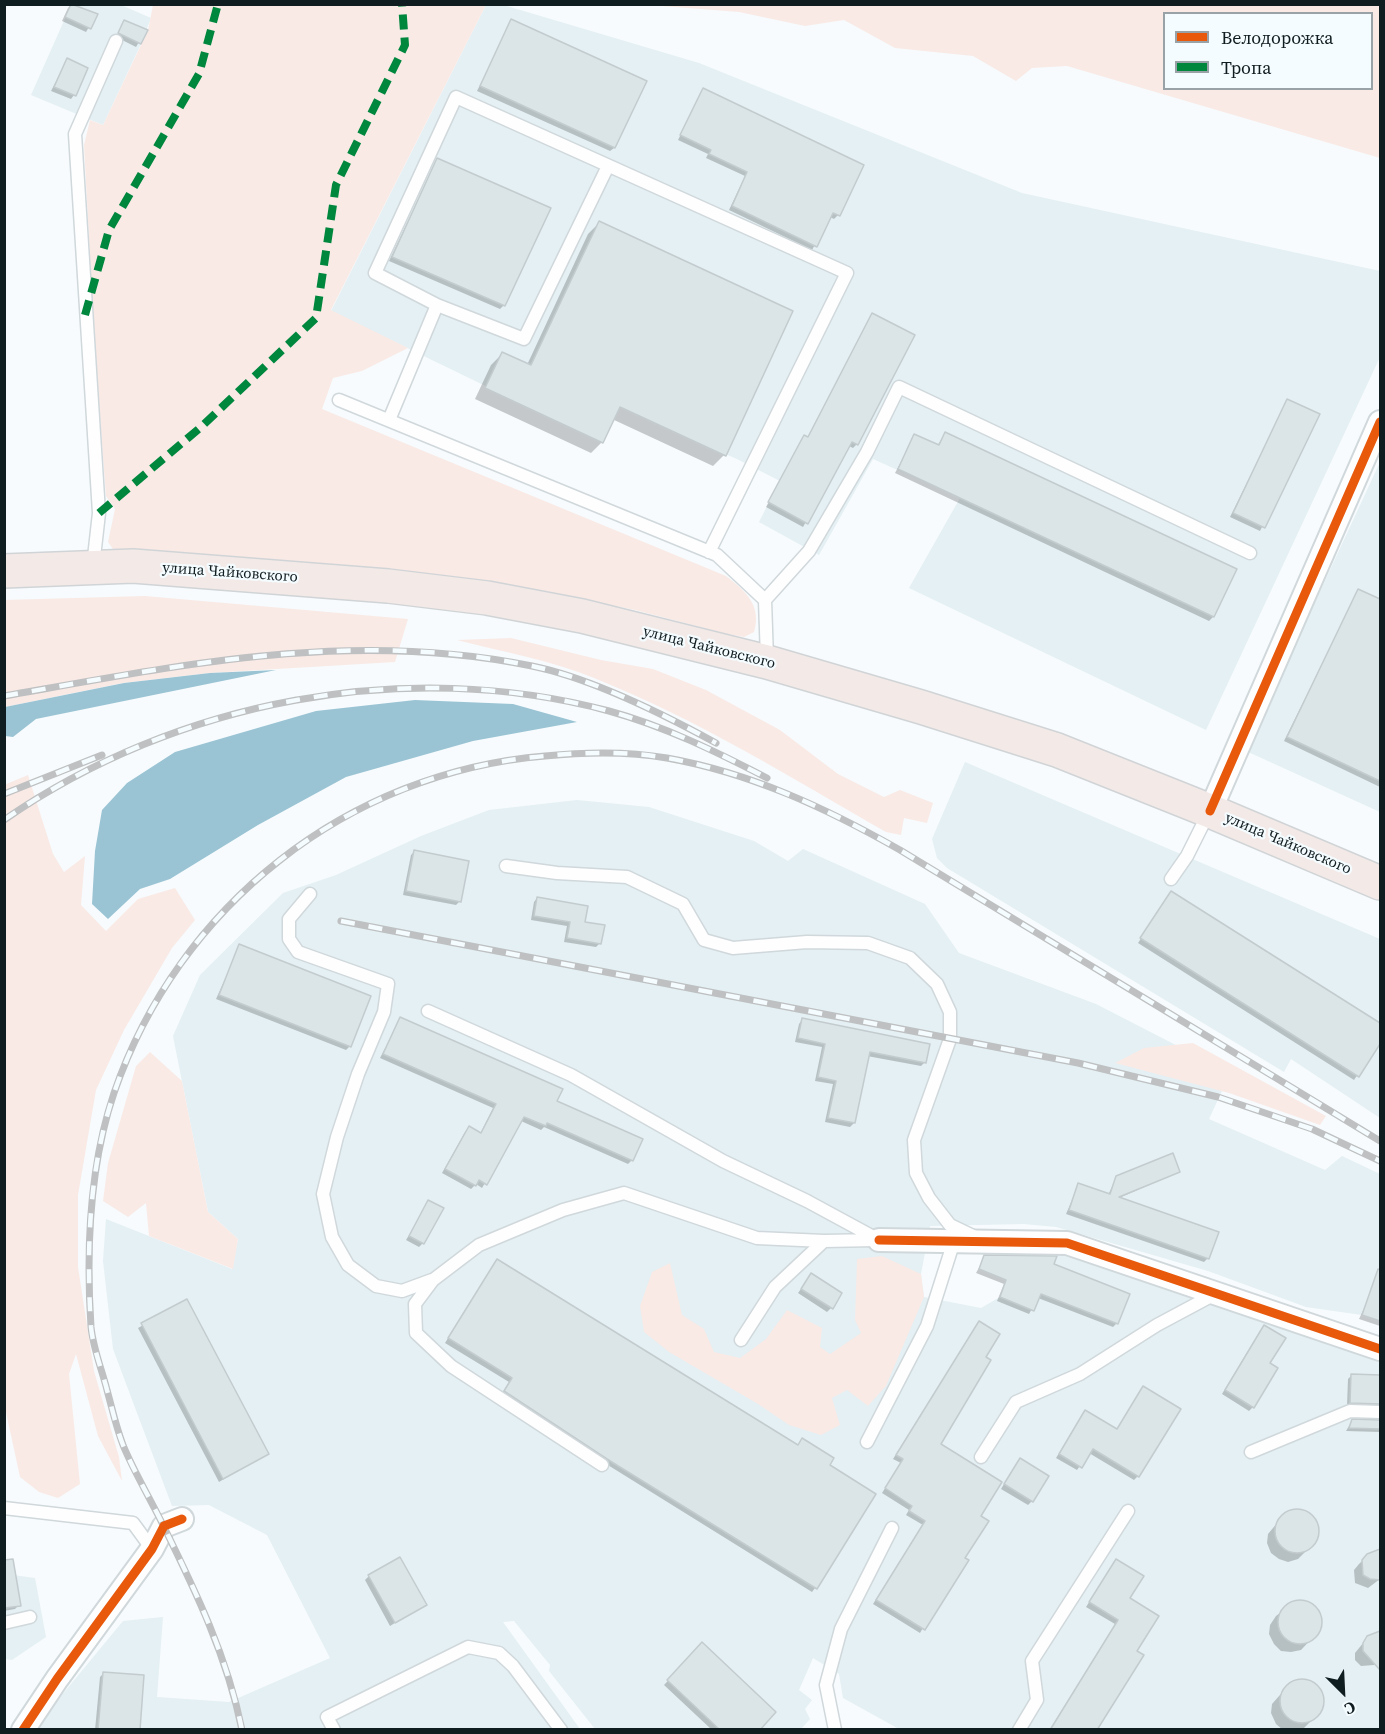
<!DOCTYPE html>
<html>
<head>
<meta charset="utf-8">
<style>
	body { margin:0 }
	#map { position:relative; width:1385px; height:1734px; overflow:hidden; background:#f7fbfd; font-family:"Source Serif 4",serif }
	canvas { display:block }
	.frame { position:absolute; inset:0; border:6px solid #0f1c20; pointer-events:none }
	.legend { position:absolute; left:1163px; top:12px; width:210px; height:78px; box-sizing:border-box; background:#f5fcff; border:2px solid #99a2a6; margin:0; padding:8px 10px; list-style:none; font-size:18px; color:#0f1c20 }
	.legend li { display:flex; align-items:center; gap:12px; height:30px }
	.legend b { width:30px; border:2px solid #99a2a6 }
	.north { position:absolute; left:1313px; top:1662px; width:60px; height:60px; -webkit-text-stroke:4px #f5fcff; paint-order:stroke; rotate:156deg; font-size:16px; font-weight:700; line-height:24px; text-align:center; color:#0f1c20 }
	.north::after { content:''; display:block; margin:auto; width:21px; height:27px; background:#0f1c20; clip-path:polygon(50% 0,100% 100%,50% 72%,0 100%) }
</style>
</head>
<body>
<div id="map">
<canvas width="1385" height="1734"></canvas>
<div class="frame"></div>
<ul class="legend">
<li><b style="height:8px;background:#e8590c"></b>Велодорожка</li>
<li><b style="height:8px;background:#00873e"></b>Тропа</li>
</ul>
<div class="north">С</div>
</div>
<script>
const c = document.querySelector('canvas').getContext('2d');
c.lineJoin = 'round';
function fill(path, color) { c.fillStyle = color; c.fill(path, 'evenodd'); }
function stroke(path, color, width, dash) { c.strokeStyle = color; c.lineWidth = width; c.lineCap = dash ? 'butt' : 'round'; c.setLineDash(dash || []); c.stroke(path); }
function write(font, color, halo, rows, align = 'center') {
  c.font = font + ' "Source Serif 4",serif'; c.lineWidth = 4.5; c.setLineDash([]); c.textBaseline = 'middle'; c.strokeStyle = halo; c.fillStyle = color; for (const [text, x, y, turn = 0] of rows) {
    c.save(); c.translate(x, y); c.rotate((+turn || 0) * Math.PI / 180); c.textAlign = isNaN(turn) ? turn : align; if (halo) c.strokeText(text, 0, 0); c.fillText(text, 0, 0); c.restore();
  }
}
const built = new Path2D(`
	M500,4L699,63L1022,193L1380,271V357L1206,730L909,588L960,498L873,459L819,555L759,522L780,481L739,460L620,407L603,443L331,311L486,5Z
	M71,5H121L151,18L141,44L103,125L31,95Z
	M1380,462V812L1246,751Z
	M965,762L1380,939V1118L1291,1059L1284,1072L947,868L937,858L932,839Z
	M577,800L649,807L754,841L788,861L803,849L925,904L959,953L1096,1004L1201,1058L1228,1078L1209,1119L1325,1170L1342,1156L1380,1174V1321L1362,1315L1306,1307L1208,1271L1056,1227L1024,1224L930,1226L921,1274L924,1297L981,1308L1000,1297L1006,1280L979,1269L988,1247L1059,1250L1231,1311L1254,1312L1380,1360V1729H899L843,1698L839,1674L813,1658L799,1690L812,1700L805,1709L810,1719L801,1729H595L549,1671L550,1665L514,1621L503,1622L580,1729L33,1730L123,1621L163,1617L157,1697L229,1702L330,1658L267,1535L209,1505L172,1506L113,1349L103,1261L106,1219L232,1269L238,1239L208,1212L173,1036L200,975L283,893L336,875L421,836L489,810Z
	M5,1574L35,1578L46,1637L12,1660L5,1659Z`);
const green = new Path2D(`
	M153,5H486L331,310L408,348L362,371L333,378L322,409L726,576C746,591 762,606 754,632L744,637L723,633L635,610L551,593L393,573L115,552L108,542L115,509L106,496L95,352L84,145L90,120L103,125L148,30Z
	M649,5H1380V158L1067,66L1032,68L1016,81L973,56L895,48L844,20L805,26L739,12ZM1164,14H1372V88H1164Z
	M145,596L408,619L395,662L210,673L123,683L5,707L4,600Z
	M511,638L601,660L653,669L706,690L780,730L838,774L884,797L900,790L933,803L927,823L904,818L901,835L886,832C790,777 697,719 594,678C551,660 502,652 457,640Z
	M28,775L53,854L64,872L85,856L81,905L106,931L138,899L175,888L195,920L172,948L124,1030L96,1090L78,1195V1267L94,1371L119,1457L122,1481L98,1436L76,1354L69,1374L80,1484L58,1498L39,1492L20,1477L4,1403V785Z
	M1193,1043L1326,1116L1320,1125L1229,1093L1115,1063L1144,1048Z
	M150,1052L182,1081L208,1212L238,1239L233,1269L149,1236L146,1203L128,1217L103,1201L108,1163L136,1066Z
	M882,1256L921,1274L924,1297L886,1386L868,1406L847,1390L832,1398L840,1425L821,1435L789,1425L758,1404L669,1352L644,1332L640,1306L652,1272L670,1263L682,1315L704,1329L714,1352L740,1358L766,1339L787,1310L822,1328L820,1347L830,1354L861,1333L855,1320L857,1259Z`);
const water = new Path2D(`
	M276,670L36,719L13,737L5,736V707L124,683L210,673Z
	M415,700L513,704L577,722L473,741L346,777L258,825L170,879L140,889L108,919L92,904L95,851L102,810L127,783L175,752L316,711Z`);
const shadow = new Path2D(`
	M73,4L96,15L86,32L62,21L68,8Z
	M125,21L146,30L136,47L116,37Z
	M512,21L614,148L610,151L477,91Z
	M67,60L74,95L71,99L51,91Z
	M703,90L838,215L834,219L830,217L812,250L729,210L745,176L706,158L708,154L678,140Z
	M437,160L504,305L500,309L389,261Z
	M599,223L724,455L713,466L612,419L602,442L591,453L475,399L491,365L502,354L527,365L588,234Z
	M872,315L857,444L853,448L849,446L803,527L766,507L801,441L805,437L807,438Z
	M1287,401L1318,415L1260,531L1230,517Z
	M945,434L1235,570L1213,617L1209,621L895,473L915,436L937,446Z
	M1358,591L1380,601V787L1284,741Z
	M415,851L460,901L456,905L403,895L411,855Z
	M1171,893L1380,1025V1041L1354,1080L1138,943Z
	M537,898L583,923L600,943L596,947L564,942L567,926L531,920L534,902Z
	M240,946L350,1046L346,1050L216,999Z
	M400,1019L555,1102L632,1160L628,1164L544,1127L541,1130L521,1121L482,1188L476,1184L471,1189L442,1173L465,1132L469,1128L480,1134L493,1108L380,1058Z
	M802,1020L925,1062L921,1066L867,1056L854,1123L850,1127L825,1122L833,1084L815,1081L822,1047L795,1042L799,1024Z
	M1179,1172L1119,1198L1208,1258L1204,1262L1066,1214L1079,1184L1108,1195L1117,1177Z
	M429,1202L423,1243L419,1247L406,1240Z
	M985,1257L1052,1265L1117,1323L1113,1327L1038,1298L1029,1314L997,1301L1004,1284L976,1273Z
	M494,1264L797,1446L802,1440L828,1466L815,1588L812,1592L603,1462L501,1395L509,1382L445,1343Z
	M811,1275L831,1308L827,1312L798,1293Z
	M1369,1298L1380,1302V1326L1359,1319Z
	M186,1301L267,1454L219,1482L138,1328Z
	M976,1327L984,1358L939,1445L979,1516L963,1558L920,1633L873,1604L923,1525L906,1515L909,1510L882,1493L901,1463L893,1459Z
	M1260,1331L1268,1364L1253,1407L1249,1411L1222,1394Z
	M1352,1375L1380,1376V1411L1347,1406L1348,1379Z
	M1140,1392L1138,1476L1134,1480L1089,1453L1077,1470L1056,1458L1082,1416L1116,1431Z
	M1352,1421L1380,1422V1432L1346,1431Z
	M1016,1464L1032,1501L1028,1505L1001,1489Z
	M1301,1510L1312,1516L1317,1523L1318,1533L1315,1542L1298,1559L1288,1562L1279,1559L1271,1553L1267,1543L1268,1534L1283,1516L1292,1511Z
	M1380,1554V1579L1368,1588L1355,1583L1354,1570L1359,1564L1368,1555Z
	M1113,1565L1128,1598L1135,1651L1096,1730H1050L1115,1624L1086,1607Z
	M369,1576L425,1604L390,1626L365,1580Z
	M4,1591L19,1605L15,1609L4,1611Z
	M1294,1602H1304L1314,1607L1319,1614L1321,1624L1317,1633L1301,1650L1291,1652L1281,1651L1274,1644L1269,1634L1270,1625L1276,1616Z
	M1380,1635V1658L1374,1665L1361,1666L1355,1660V1653L1368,1637Z
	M702,1645L757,1730H712L664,1685Z
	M104,1673L138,1730H95L100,1677Z
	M1296,1681H1306L1316,1686L1323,1703L1319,1713L1303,1729L1283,1730L1276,1724L1271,1713L1272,1704L1287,1687Z`);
const building = new Path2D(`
	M71,4L98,14L91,29L65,17Z
	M511,19L647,81L615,148L480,86Z
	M124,20L148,30L141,44L118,33Z
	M67,58L88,68L76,96L54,87Z
	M703,88L864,165L840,216L833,213L817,247L732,206L747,172L709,154L711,150L680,135Z
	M437,158L551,208L505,306L392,257Z
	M599,221L793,311L726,456L620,407L603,443L485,388L502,352L531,365Z
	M872,313L915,335L858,445L852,442L808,524L768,502L804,435L808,437Z
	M1287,399L1320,414L1265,528L1233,513Z
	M945,432L1237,569L1214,617L898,469L914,434L939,445Z
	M1358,589L1380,599V781L1287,737Z
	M414,850L469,861L461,902L406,891Z
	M1171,891L1380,1023V1044L1359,1077L1140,938Z
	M537,897L588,906L585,922L605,925L601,944L567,938L570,922L534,916Z
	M239,944L371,996L351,1047L219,995Z
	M400,1017L563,1089L557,1101L643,1139L633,1161L547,1123L546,1126L524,1117L487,1185L479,1180L476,1186L445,1169L469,1126L481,1133L496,1104L383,1054Z
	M802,1018L930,1044L926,1063L870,1052L855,1123L828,1118L836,1081L818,1077L825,1044L798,1038Z
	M1173,1153L1180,1172L1119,1197L1219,1232L1209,1259L1069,1210L1078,1183L1110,1194L1116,1176Z
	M428,1200L444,1208L424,1244L409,1236Z
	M984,1255L1057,1256L1054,1264L1130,1294L1118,1324L1041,1294L1034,1311L1000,1297L1006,1280L979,1269Z
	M497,1259L798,1445L802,1438L834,1458L830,1465L876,1494L817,1589L607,1459L504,1391L512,1378L448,1338Z
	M1378,1269L1380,1270V1321L1362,1315Z
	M811,1273L842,1293L833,1309L801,1289Z
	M187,1299L269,1454L223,1479L141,1323Z
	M979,1321L1000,1334L986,1357L991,1360L941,1444L1002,1482L981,1516L989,1521L965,1558L969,1560L925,1630L876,1600L925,1521L909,1511L912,1506L885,1488L903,1459L896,1455Z
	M1264,1325L1286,1338L1270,1363L1278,1368L1254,1408L1225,1390Z
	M1351,1374L1380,1375V1404L1350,1403Z
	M1143,1386L1181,1409L1139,1477L1093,1449L1082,1468L1059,1454L1085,1410L1117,1429Z
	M1352,1419L1380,1420V1429L1349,1428Z
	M1020,1458L1049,1476L1033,1502L1004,1484Z
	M1275 1531a22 22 0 1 1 44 0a22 22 0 1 1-44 0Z
	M1380,1549V1580L1370,1579L1363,1575L1362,1560L1367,1554Z
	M400,1557L427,1605L395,1623L368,1575Z
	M13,1559L21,1606L4,1608V1560Z
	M1116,1559L1144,1576L1130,1598L1159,1616L1137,1651L1144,1655L1097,1730H1050L1118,1620L1089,1602Z
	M1278 1622a22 22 0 1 1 44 0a22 22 0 1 1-44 0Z
	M1380,1631V1670L1363,1651V1643L1367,1636Z
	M702,1642L776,1712L760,1730H720L667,1680Z
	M103,1672L144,1675L140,1730H98Z
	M1280 1701a22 22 0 1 1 44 0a22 22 0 1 1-44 0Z`);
const service = new Path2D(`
	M437,305L375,273L456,97L847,273L709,552
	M339,400L717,555L765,600
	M389,420L437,305L524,339L608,166
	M93,566L99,513L75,134L116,41
	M767,659L765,600L809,551L867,452L899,387L1250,553
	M506,866L557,873L627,877L683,904L704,940L733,948L807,942L868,943L910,958L937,984L950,1012V1039L914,1140L916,1173L929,1198L950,1225L975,1237
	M1171,879L1187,856L1209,812
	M310,894L289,919V939L298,952L388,984L384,1012L358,1074L337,1137L323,1194L332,1237L348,1265L376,1286L402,1291L432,1280
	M428,1011L571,1075L723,1161L807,1201L879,1240
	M741,1340L775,1287L824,1241L876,1240
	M867,1442L927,1326L954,1241
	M1251,1452L1350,1411L1380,1412
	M981,1457L1016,1402L1080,1374L1157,1325L1215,1294
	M602,1465L451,1366L416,1333L415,1304L433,1280L479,1245L563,1210L624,1193L757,1238L824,1241
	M4,1508L133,1523L152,1549
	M4,1623L30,1617
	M334,1730L327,1717L468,1647L499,1653L513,1666L561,1730
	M835,1730L826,1685L841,1629L892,1528
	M1019,1730L1037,1700L1032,1661L1128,1511`);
const minor = new Path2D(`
	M1210,811L1380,422
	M879,1240L1067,1243L1380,1349
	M23,1730L57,1679L152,1549L164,1526L182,1519`);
const primary = new Path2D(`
	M4,571L133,566L388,586L487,598L582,616L767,662L921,707L1057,750L1210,811L1380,883`);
const rail = new Path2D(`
	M4,696C181,665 352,629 532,666C591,678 663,714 716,743
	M4,794L102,755
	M4,820C177,700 406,657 609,711C664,726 717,752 767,778
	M341,921L1078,1063L1218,1097L1312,1129L1380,1161
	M242,1730C227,1656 196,1592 163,1525C150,1498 134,1472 123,1445C116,1427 112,1408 107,1390C102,1370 93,1348 91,1327C86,1250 89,1167 114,1093C178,906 348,772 545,756C585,752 627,751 667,758C751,773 826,808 900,850L1380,1141`);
const quiet = new Path2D(`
	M85,315L109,230L199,74L218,4
	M99,513L201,427L316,318L336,185L405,45L402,4`);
const cycleway = new Path2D(`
	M1210,811L1380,422
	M879,1240L1067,1243L1380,1349
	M23,1730L57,1679L152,1549L164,1526L182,1519`);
const streetNames = [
	["улица Чайковского",230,573,4],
	["улица Чайковского",709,648,14],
	["улица Чайковского",1288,844,23]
];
fill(built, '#e4f0f4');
fill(green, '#f9eae6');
fill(water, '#9ac4d4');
fill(shadow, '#0003');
fill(building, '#dbe5e8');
stroke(building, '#c3cbce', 1.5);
stroke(service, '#d0d8db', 15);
stroke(minor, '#d0d8db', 26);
stroke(primary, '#d1d4d6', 36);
stroke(service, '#fefeff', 12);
stroke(minor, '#fefeff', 22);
stroke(primary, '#f3eae8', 33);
stroke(rail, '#bec0c1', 7);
stroke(rail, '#f5fcff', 4.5, [14]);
stroke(quiet, '#00873e', 8, [15, 8]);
stroke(cycleway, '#e8590c', 9);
write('15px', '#0f1c20', '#f5fcff', streetNames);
</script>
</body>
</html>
